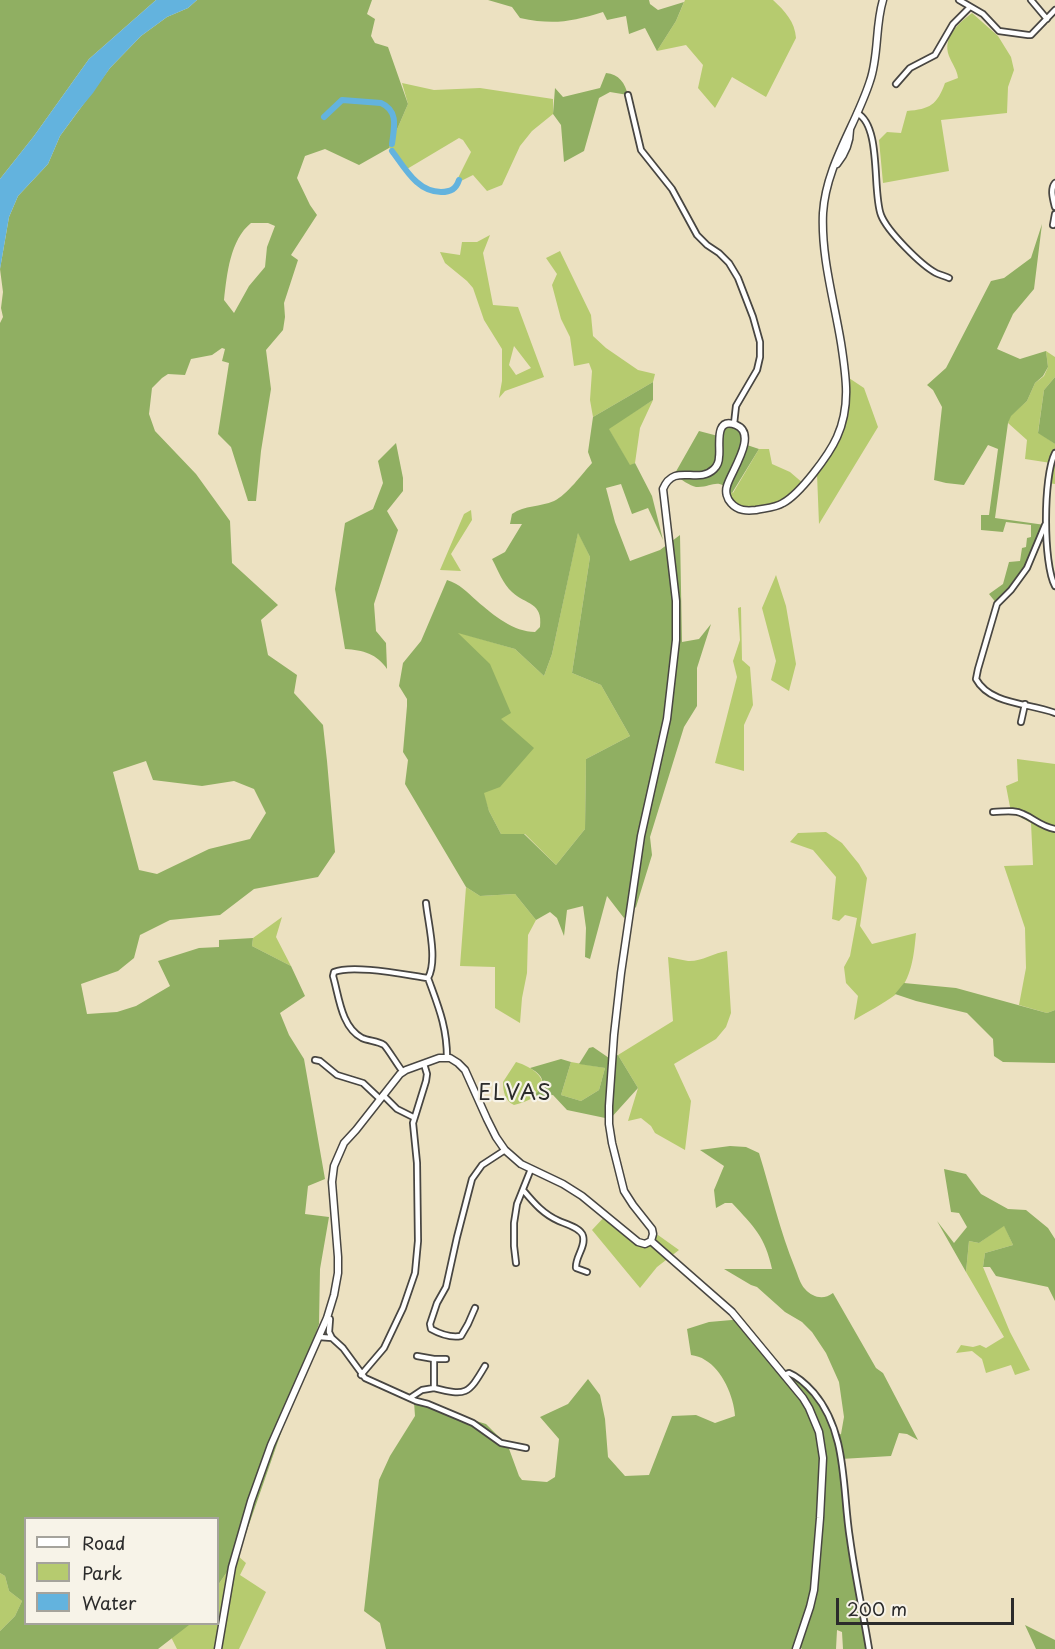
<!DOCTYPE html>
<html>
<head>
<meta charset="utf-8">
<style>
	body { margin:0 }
	#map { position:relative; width:1055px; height:1649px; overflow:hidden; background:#ece1c1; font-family:"Playpen Sans",sans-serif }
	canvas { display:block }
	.legend { position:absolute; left:24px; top:1517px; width:195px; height:108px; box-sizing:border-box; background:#f7f3e8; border:2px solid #a5a39c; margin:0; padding:8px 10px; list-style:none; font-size:18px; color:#2b2b2b }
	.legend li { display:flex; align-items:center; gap:12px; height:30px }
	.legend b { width:30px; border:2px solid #a5a39c }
	.scale { position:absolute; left:836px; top:1598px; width:178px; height:27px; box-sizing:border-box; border:3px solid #2b2b2b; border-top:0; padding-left:8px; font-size:18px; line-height:21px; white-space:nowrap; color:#2b2b2b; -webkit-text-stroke:4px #f7f3e8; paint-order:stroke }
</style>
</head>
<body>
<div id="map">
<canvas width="1055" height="1649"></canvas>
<ul class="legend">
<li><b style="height:8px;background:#fff"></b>Road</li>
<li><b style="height:16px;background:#b6cb6f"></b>Park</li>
<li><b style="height:16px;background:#63b3de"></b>Water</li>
</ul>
<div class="scale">200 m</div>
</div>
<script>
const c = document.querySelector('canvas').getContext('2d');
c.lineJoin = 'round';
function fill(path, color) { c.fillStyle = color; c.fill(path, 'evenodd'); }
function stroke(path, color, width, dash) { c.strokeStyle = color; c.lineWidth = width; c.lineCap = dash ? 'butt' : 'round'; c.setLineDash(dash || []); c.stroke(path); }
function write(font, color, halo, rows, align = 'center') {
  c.font = font + ' "Playpen Sans",sans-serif'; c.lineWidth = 4.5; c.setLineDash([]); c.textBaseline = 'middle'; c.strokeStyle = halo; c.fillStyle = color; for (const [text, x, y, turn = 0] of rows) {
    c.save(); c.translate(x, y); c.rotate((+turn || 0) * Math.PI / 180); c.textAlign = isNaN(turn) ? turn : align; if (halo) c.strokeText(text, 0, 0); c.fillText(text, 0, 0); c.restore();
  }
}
const green = new Path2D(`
	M685,0H773C785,11 795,22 796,38L766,97L732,77L715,108L698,88L703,65L686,45L657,51L676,21Z
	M972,13L998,36L1011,57L1014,70L1008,87L1007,113L941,120L949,171L883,183L879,140L887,132L901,133L907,111C930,109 937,105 945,83L958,78C957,69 952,64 949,56C942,37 959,23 972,13Z
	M402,83L434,90L480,88L553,99V114L532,131L520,146L502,185L487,191L473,175L455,184L471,152L463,140L459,138L407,169L393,150L389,148L408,104Z
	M490,235L483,253L493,305L518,307L544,377L505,391L499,398L502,381V349L484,320L473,288L467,281L445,263L440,252L460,255L462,242H477ZM514,346L531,368L516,375L509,365Z
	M560,251L591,315L593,336L606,348L638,370L655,374L653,382L593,417L590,400L592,371L589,363L574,366L570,337L561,319L552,285L557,274L546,258Z
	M1046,351L1055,357V377L1044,390L1038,432L1055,444V484L1048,483L1051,463L1025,459L1027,440L1008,423L1010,416L1027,401L1035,383L1044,376L1048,367Z
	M846,376L864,388L878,427L819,524L817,474L813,472L842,425Z
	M653,400L640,428L635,463L630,466L608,428Z
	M759,449H769L772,464L790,472L804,484L783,503L750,511L734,506L727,487L733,493Z
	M471,510L472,520L451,554L461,571L440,570L464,514Z
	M578,532L590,557L572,673L601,685L630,736L586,759L585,829L556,865L525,834H501L489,811L483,793L500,719L457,632L515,649L544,676L552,654Z
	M776,575L786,606L796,664L789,691L771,680L776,661L762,608Z
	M741,607L742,660L750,667L753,705L744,725V771L715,763L737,677L733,661L740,640L738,608Z
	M1017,759L1055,764V1010L1047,1013L1019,1005L1026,968L1025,928L1004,866L1033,865L1031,823L1011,812L1006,786L1018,781Z
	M826,832L842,843L859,864L867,878L860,926L872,944L916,933C914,954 912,980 895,995C883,1004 867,1012 854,1020L858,996L846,983L844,967L850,956L857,918L845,915L839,921L832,919L836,877L813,850L790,842L798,833Z
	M466,887L480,896L515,894L536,920L528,935L527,973L522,998L520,1023L495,1008V967L460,966Z
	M282,917L276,937L291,966L252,946L253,938Z
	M727,951L731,1013L726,1027L716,1039L674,1064L691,1101L685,1150L655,1133L651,1126L641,1118L628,1121L638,1088L618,1055L673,1021L668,957C674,958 681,960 688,961C700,962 714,953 727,951Z
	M516,1062C553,1074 550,1097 514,1105C505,1101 503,1091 503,1082Z
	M571,1062L605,1068L599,1090L581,1101L561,1095Z
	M607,1214L640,1241L647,1240L658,1235L679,1250L657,1267L640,1288L592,1230Z
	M1004,1225L1013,1245L985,1253L983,1267L1010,1332L1030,1370L1015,1375L1011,1365L986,1373L982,1359L972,1351L956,1353L961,1345L973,1347L980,1345L986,1348L1004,1337L966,1272L969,1241L979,1243Z
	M238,1556L246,1563L240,1575L266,1592L239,1649H177L171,1637L189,1624H218V1585Z
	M0,1573L5,1576L9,1591L22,1601L15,1616L0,1631Z`);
const forest = new Path2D(`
	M0,0H156L89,59L34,136L0,179Z
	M197,0H372L367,14L375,19L371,36L375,43L388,47L408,104L389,148L359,165L325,149L305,156L297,178L310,205L317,215L291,255L298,260L284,303L285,317L283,330L266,350L271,389L261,451L256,501H248L231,447L218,434L229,363L222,361L225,349L222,348L212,355L191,359L185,375L168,374L162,378L152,388L149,414L155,431L196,474L230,521L232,563L278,605L261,620L268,655L297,675L294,693L323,725L327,761L335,852L318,877L254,889L220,915L170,920L140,935L134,958L118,971L81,984L87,1014L117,1012L136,1006L170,986L158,961L199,948L219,947V940L253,938L252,946L291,966L305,996L280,1013L289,1035L304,1059L325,1179L308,1186L305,1214L329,1217L320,1269L319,1324L238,1556L218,1585V1518H26V1624H189V1625L158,1649H0V1631L15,1616L22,1601L9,1591L5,1576L0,1573V323L3,317L1,308L3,292L0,269L9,217L18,196L48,164L60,136L110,68L141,36L167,17L188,8ZM251,223H268L275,226L267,247L265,267L249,286L234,313L224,300C227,274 230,240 251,223ZM146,761L153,780L202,786L234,781L254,789L266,813L250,839L209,849L157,874L139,870L113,772Z
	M488,0H649L650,4L658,10L684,2L676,21L657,51L645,28L629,34L626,16L607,20L603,12C571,22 553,25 520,18L512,7Z
	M606,73C619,74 625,83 628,95L610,92L599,98L584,151L564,162L561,125L553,114L555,88L563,97L600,88Z
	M1042,224L1034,289L1013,314L997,349L1020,359L1046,351L1048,367L1043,376L1035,383L1027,401L1011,416L1008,423L995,518L1045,525L1044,534L1039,539L1027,568L997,604L989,594L1003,584L1009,562L1020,561L1022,548L1026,547L1027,538L1031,537V525L1006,522L1003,532L981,530V515H989L998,449L988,445L964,485L946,483L934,480L942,407L933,390L927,385L946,368L991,281L1004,278L1031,258Z
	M1055,377V444L1038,433L1044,390Z
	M653,382V400L609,429L630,465L635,463L652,496L663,540L648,508L632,514L621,484L606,488L615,522L630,561L660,550L680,535L682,642L699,639L711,624L697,668V706L684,727L650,837L652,855L636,907L624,918L607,896L590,959L585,957L586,928L583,906L567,910L564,936L557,918L550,912L536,920L515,894L480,896L466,887L405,784L408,760L403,752L407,706V699L399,686L403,663L421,641L447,580C460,584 467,592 477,601C493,615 514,632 535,632L540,627C543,602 526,605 512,592C503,584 498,570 492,559L505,552L522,524H510L512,514C525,505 540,507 554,501C567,495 582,474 592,463L588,452L593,417ZM578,533L590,557L572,673L601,685L630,736L586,759L585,829L556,865L524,834H501L489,811L484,793L500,787L534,748L501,719L511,713L490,664L458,633L515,649L544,676L552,654Z
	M725,426H739L744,444L759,449L732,493C717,476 713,488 696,487C690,486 681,479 674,475L699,431L718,436Z
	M396,443L403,478V491L387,511L398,530L374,604L376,631L386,643L387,669C377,654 363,650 345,649L335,589L345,523L373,509L383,483L378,461Z
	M904,983L956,988L1047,1013L1055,1010V1063L1003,1062L994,1056L993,1039L967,1013L916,1001L895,994Z
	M593,1047L609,1058L618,1055L638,1088L610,1119L567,1110L553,1095L533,1097C546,1085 546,1077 530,1068L561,1059L571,1062L561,1095L581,1101L599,1090L605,1068L579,1064L589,1048Z
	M730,1146L746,1147L759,1153C771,1192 780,1231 795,1268C798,1275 800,1284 805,1289C813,1298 824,1300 833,1293L876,1368L883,1373L918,1440L907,1434L899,1433L891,1456L841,1459L849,1536L869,1649H843L842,1632L837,1630L836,1649H802L798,1645L796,1649H386L380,1623L364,1611L379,1480L390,1456L415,1416L414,1402L486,1424L508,1446L519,1476L522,1480L547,1482L555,1477L559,1439L540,1417L568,1404L588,1379L600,1395L605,1419L608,1457L625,1476L649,1475L672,1416L696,1415L715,1423L735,1416C734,1397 722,1369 705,1360C701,1357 696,1356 691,1355L687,1329L709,1322L743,1319L784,1369L797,1375L808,1383L829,1409L838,1435L841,1434L844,1417L839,1382L826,1353L812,1332L802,1322L785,1312L757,1287L751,1285L724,1269H772C765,1236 754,1227 732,1203H725L716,1208L714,1190L724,1166L700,1150Z
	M944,1169L966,1174L981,1194L1008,1209L1026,1210L1048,1228L1055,1239V1301L1048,1287L996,1276L990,1267H983L985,1253L1013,1245L1004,1226L979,1243L969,1241L966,1272L937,1221L954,1243L967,1227L959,1213L951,1212Z
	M1025,1625L1055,1640V1649H1036Z`);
const water = new Path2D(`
	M156,0H197L188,8L167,17L141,36L110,68L93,93L79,110L60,136L48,164L18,196L9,217L0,269V179L34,136L89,59Z`);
const canal = new Path2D(`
	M324,117L342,100L381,103C399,111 394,128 392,144
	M392,151C405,168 417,192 441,192C451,192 456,189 459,180`);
const minor = new Path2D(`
	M959,0L983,14L999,31L1028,35H1031L1055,10
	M1031,0L1047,19
	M896,84L910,68L935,55L953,24L970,7
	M628,95L641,150L672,189L697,235L707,245L719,253L729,263L738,278L753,317L760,342V357L757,370L736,406L734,424
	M857,113C882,126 872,192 881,215C887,231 921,265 936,273C940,275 945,276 949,278
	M1055,183C1050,189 1053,199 1055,207
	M1053,225L1055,214
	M1055,453C1043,476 1043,564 1055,586
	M1045,525L1027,568L1011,590L997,604L978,669L976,679C990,705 1030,703 1055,713
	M1021,722L1025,704
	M993,812C1003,812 1014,809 1023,814C1035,819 1040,826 1055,829
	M426,903C428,923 438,960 428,978C438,1006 447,1026 447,1058
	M315,1060L320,1061L337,1075L363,1083L380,1099
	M403,1072C398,1066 388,1049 384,1045C378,1041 369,1041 362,1038C341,1027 339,996 333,976L334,972C353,964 406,975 428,978
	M383,1095L397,1109L413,1117
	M523,1190C534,1203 543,1214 559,1221C566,1224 581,1228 583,1236C586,1247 575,1257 576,1268L587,1272
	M516,1263L514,1246V1223L517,1204L531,1169
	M475,1308L468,1324L461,1336C450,1338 440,1334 431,1329L430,1324L437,1303L446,1287L457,1237L472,1179L482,1165L505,1150
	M327,1318L330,1319L329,1332L332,1338L343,1348L365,1378L416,1401L428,1404L459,1417L473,1423L501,1443L526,1448
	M319,1337L332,1338
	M434,1359H446
	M361,1375L384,1348L403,1308L415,1273L418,1241L417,1163L413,1123L426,1081L427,1074L424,1064
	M784,1375L789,1373C799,1377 806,1384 814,1393C848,1433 842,1490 850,1539C855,1576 863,1612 869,1649
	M434,1388C466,1396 468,1395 485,1366
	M410,1398L422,1390L434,1388V1359L417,1356`);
const tertiary = new Path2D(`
	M837,164C845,154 850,143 850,130
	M651,1241L653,1234L652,1229L633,1205L624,1191L612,1143L609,1124V1106L614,1035L621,973L641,836L667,719L676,640V601L663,489C674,462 698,485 714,469C717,466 719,462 719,457C721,448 713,416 736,425C759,434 730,473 727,486C725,492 727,499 731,503C738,511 747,511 756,510C765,508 775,508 783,503C800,494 829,455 837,437C851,406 846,376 841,343C834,300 821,257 823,213C826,165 856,125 870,81C879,55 875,26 883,0
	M651,1241L732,1312L803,1398L809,1408L819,1432L823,1458L820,1518L814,1590L810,1607L796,1649
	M218,1649L232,1567L251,1501L271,1445L327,1318L334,1295L338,1273V1257L332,1182L334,1166L344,1143L356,1130L400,1074L406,1070L439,1058H450L458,1063L465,1070L487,1119L496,1137L505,1150L521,1164L563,1184L582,1196L638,1242L645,1244L651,1241`);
const quarterNames = [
	["ELVAS",515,1094]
];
fill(green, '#b6cb6f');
fill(forest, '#90af62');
fill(water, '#63b3de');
stroke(canal, '#63b3de', 6);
stroke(minor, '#484642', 8);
stroke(tertiary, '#484642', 9);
stroke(minor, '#fff', 4.5);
stroke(tertiary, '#fff', 6);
c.letterSpacing = '1.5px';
write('21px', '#2b2b2b', '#f7f3e8', quarterNames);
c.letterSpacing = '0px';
</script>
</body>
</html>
